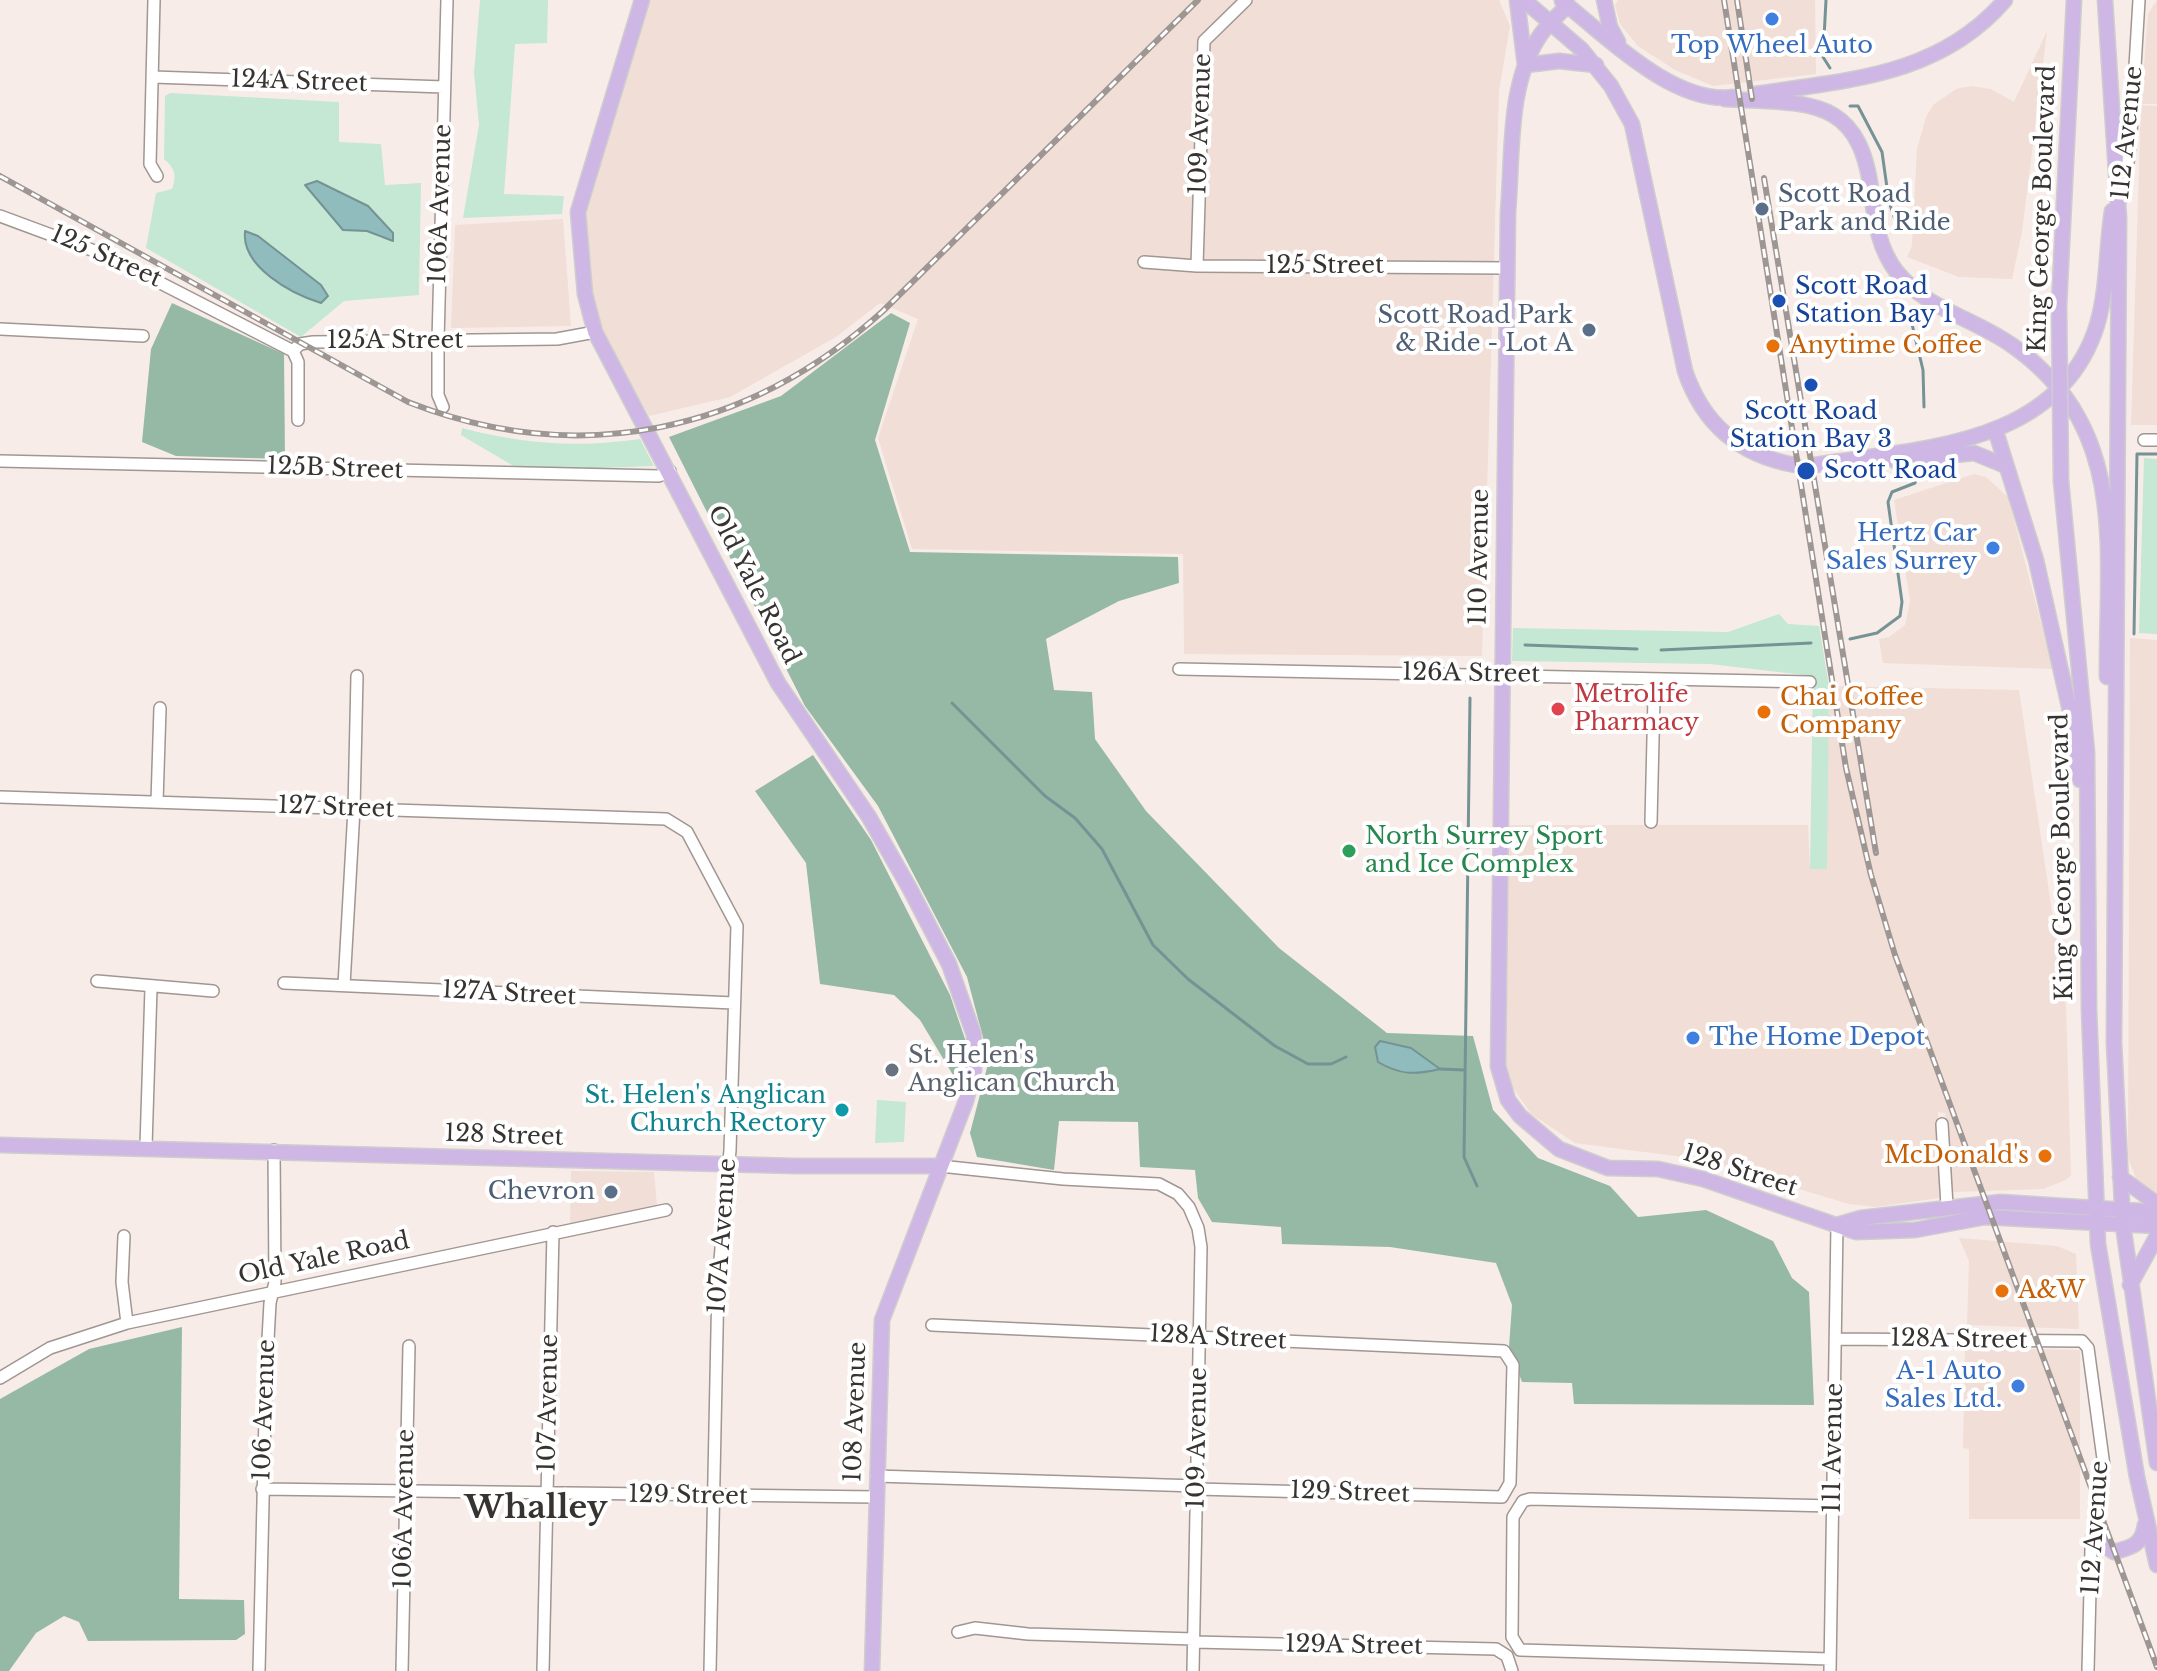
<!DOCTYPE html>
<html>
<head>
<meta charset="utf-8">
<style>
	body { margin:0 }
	canvas { display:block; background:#f7ece8 }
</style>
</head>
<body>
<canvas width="2157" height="1671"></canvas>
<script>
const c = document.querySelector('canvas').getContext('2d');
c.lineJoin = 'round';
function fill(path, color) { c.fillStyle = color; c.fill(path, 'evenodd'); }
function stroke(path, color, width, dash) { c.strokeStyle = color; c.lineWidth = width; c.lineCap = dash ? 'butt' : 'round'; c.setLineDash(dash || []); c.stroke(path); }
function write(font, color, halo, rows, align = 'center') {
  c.font = font + ' "Libre Baskerville",serif'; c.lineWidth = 8; c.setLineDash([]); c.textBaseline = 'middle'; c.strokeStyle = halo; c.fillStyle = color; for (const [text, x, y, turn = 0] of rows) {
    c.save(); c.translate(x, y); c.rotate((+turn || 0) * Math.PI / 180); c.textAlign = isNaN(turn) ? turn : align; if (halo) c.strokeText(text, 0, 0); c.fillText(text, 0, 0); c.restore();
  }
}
const built = new Path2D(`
	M650,0H1499L1510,26L1499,91L1482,656L1184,654L1183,554L912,549L878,438L918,319L880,303L836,337L730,397L649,416L606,341L590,289L582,214L610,116Z
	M1618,0H1815L1816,74L1713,86L1675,70L1638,46L1620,24L1615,5Z
	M2157,0V104H2141L2148,14Z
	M2047,31L2022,232L2012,279L1959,277L1907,257L1912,246L1917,149L1926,117L1933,105L1956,89L1971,86L1991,89L2014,102Z
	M2141,105L2157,106V425H2131Z
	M563,219L571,326L451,328L455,225Z
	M1974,474L1986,477L2008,497L2053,669L1883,663L1879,639L1889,637L1905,625L1910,601L1894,500Z
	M2130,638L2157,640V1200L2137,1182L2128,1157Z
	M1829,686L2019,690L2066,1006L2071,1175L2066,1180L2043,1189L1953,1192L1945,1113L1938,1112L1939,1198L1876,1207L1849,1204L1698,1159L1575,1143L1531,1114L1512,1086L1503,1052L1506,825H1808L1810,869H1826Z
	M571,1171L654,1172L657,1206L570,1230Z
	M1959,1238L2057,1246L2076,1254L2079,1329L1967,1325L1969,1261Z
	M1965,1348L2080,1350V1519H1969V1449L1963,1448Z`);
const green = new Path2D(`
	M480,0H548L547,43L515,44L504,194L564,196L562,214L463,218L479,125L474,73Z
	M170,93L339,102V142L381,144L385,185L421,183L419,295L344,301L301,337L146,248L156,193L172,189C177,176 175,168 164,159L165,96ZM306,185C351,192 363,197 383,239L367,231L343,230Z
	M462,428C522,444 578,448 640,439L654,466L522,471L461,435Z
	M2144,458L2157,459V634L2139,633Z
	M1779,614L1788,624L1819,626L1829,686L1827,869H1810L1813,676L1710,664L1512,661L1513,628L1728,632Z
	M877,1100L906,1102L904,1142L875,1143Z`);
const forest = new Path2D(`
	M172,303L284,354L285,459L176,456L142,442L151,349Z
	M891,313L910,323L875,440L910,552L1178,557L1179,583L1119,601L1046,639L1054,690L1092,692L1095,739L1146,811L1279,948L1387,1033L1473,1036L1493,1110L1538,1158L1610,1186L1638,1217L1706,1210L1773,1241L1792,1278L1809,1292L1814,1405L1574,1404L1572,1383L1522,1382L1509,1347L1512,1305L1496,1263L1390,1247L1282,1244L1281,1227L1212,1222L1198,1198L1195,1170L1140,1167L1138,1122L1059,1121L1054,1170L977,1157L970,1133L989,1060L967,977L878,806L805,706L669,437L781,396Z
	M813,755L871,840L950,995L966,1042L956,1080L920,1020L894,995L820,984L806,863L755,791Z
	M182,1327L179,1599L244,1600L245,1634L236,1640L88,1641L79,1622L64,1616L36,1633L9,1671H0V1399L89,1349Z`);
const water = new Path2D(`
	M317,181L368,206L393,233V241L367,231L343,230L305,185Z
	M245,231L258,236L321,285L328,296L321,303C292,294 241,267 245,231Z
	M1380,1041L1411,1048L1440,1069C1415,1075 1400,1075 1378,1062L1375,1047Z`);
const stream = new Path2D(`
	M1826,0L1823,57L1830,68
	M1850,106H1858L1882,152L1889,202L1898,228
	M1911,320L1923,370L1924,407
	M2134,634L2137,454H2157
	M1850,639L1877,633L1900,616L1902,602L1888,502L1892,492L1915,483L1916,477
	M1525,645L1637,649
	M1661,650L1811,643
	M1470,698L1464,1157L1477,1186
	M952,703L1045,796L1075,818L1102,849L1153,945L1188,979L1275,1046L1308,1064H1331L1346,1057
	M1440,1069L1464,1070`);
const minor = new Path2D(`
	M154,0L150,164L157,176
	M153,77L444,87
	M2122,198L2130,150L2139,0
	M0,216L108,256L293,351L300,344L313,342L557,339L595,332
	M1144,262L1197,266L1507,268
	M1197,266L1204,41L1246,0
	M0,329L143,336
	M293,351L298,362V420
	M443,407L438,395V341L447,0
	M2144,440H2157
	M0,461L659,476L670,471
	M1179,669L1810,682
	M1647,679L1654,697L1651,822
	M0,797L666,819L687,832L737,926L730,1150L718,1282L710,1671
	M157,802L160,708
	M97,981L213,991
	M284,983L734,1003
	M344,985L354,809L357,676
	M1942,1124L1947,1206
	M146,1146L151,988
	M940,1166L1063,1179L1159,1184L1178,1194L1189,1207L1198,1228L1201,1247L1193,1671
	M124,1236L122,1282L127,1323
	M932,1325L1504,1351L1513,1365L1510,1483L1502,1497L1197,1489
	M1836,1339L2082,1341L2088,1348L2104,1466L2091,1549L2088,1671
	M0,1378L50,1348L127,1323L666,1210
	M876,1476L1197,1486
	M262,1489L875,1497
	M958,1632L975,1628L1028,1634L1194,1639
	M1194,1642L1496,1649L1507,1656L1512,1671
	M1830,1659L1520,1650L1512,1637L1513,1517L1523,1501L1530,1499L1833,1506
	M259,1671L266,1375L270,1303L275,1282L274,1150
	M402,1671L409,1346
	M543,1671L553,1232
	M1830,1671L1837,1225`);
const major = new Path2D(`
	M642,0L578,212L585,294L595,332L778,683L869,817L910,889L949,964L974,1035V1070L966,1101L882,1320L872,1671
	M1517,0L1525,65
	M1524,0L1582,50L1611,86L1632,124L1685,371C1703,424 1739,455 1795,465
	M1604,0L1610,27L1618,42
	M2105,0L2119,218L2114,1043L2123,1225L2157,1463
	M1562,1C1606,36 1675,106 1734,97
	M1568,5C1558,15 1546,26 1539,37C1507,86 1513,156 1508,212L1498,1066L1508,1100L1520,1116L1559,1149L1608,1168L1658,1169L1703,1179L1856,1232L1915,1230L1985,1217L2157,1226
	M1526,65L1559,61L1596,65
	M1755,94C1848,80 1940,76 2005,0
	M1725,99C1809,104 1861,94 1872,197C1875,223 1880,250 1896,271C1927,310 1974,318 2013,346C2130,429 2106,550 2107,677
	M2059,305L2074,0
	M1996,432L2036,560L2070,711L2080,780
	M1895,461L1974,453L2006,466
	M1815,465C1919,448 2059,447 2097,325C2108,288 2106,249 2112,211
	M2061,481L2087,752L2089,1009L2098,1244L2137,1477L2157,1565
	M0,1145L796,1166H940
	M2120,1177L2157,1204
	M1837,1225L1861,1218L2001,1202L2157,1212
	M2130,1285L2157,1236
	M2093,1537L2114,1552C2132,1547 2142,1545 2145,1525`);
const rail = new Path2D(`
	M1724,0L1846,768L1871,875L1895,955L2157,1667
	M1737,0L1752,99
	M0,176L408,402C579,469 748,433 883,311L1198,0
	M1764,178L1876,853`);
const majorBridge = new Path2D(`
	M2059,305L2061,481`);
const markers = [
	[1772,19,8,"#3f7fe0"],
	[1762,209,8,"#5c6f8a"],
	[1779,301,8,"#1a4fb4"],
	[1589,330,8,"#5c6f8a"],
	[1773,346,8,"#e8710a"],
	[1811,385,8,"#1a4fb4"],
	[1806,471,10,"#1a4fb4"],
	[1993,548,8,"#3f7fe0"],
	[1558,709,8,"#e0444e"],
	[1764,712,8,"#e8710a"],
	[1349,851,8,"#2e9e5b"],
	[1693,1038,8,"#3f7fe0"],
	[892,1070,8,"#6b7280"],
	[842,1110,8,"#0f9aa8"],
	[2045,1156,8,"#e8710a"],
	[611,1192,8,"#5c6f8a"],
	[2002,1291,8,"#e8710a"],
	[2018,1386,8,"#3f7fe0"]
];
const shopNames = [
	["Top Wheel Auto",1772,46,"center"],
	["Hertz Car",1977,534],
	["Sales Surrey",1977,562],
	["The Home Depot",1709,1038,"left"],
	["A-1 Auto",2002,1372],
	["Sales Ltd.",2002,1400]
];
const streetNames = [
	["124A Street",299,82,2],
	["109 Avenue",1201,124,-88],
	["112 Avenue",2128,133,-84],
	["106A Avenue",441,204,-88],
	["King George Boulevard",2043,209,-88],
	["125 Street",106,257,24],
	["125 Street",1325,266],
	["125A Street",395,341],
	["125B Street",335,469,2],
	["110 Avenue",1480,557,-89],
	["Old Yale Road",753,585,63],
	["126A Street",1471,674,1],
	["127 Street",336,808,2],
	["King George Boulevard",2063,857,-91],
	["127A Street",509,994,3],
	["128 Street",504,1136,2],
	["128 Street",1740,1171,18],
	["107A Avenue",723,1236,-86],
	["Old Yale Road",324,1259,-12],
	["128A Street",1218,1338,3],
	["128A Street",1959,1340,1],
	["107 Avenue",549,1403,-89],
	["106 Avenue",265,1410,-88],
	["108 Avenue",856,1412,-88],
	["109 Avenue",1198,1438,-89],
	["111 Avenue",1834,1448,-89],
	["129 Street",1350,1493,2],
	["129 Street",688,1496,1],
	["106A Avenue",405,1509,-89],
	["112 Avenue",2096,1528,-86],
	["129A Street",1354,1646,1]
];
const serviceNames = [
	["Scott Road",1778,195,"left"],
	["Park and Ride",1778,223,"left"],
	["Scott Road Park",1573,316],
	["& Ride - Lot A",1573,344],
	["Chevron",595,1192]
];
const transitNames = [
	["Scott Road",1795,287],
	["Station Bay 1",1795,315],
	["Scott Road",1811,412,"center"],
	["Station Bay 3",1811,440,"center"],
	["Scott Road",1824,471]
];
const foodNames = [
	["Anytime Coffee",1789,346],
	["Chai Coffee",1780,698],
	["Company",1780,726],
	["McDonald's",2029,1156,"right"],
	["A&W",2018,1291]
];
const healthNames = [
	["Metrolife",1574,695],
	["Pharmacy",1574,723]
];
const leisureNames = [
	["North Surrey Sport",1365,837],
	["and Ice Complex",1365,865]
];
const worshipNames = [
	["St. Helen's",908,1056],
	["Anglican Church",908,1084]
];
const cultureNames = [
	["St. Helen's Anglican",826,1096],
	["Church Rectory",826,1124]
];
const districtNames = [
	["Whalley",536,1509]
];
fill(built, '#f1ded7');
fill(green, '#c4e8d3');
fill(forest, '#96b9a5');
fill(water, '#90bcbe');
stroke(water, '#759394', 2);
stroke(stream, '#759394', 3);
stroke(minor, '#a09692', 14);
stroke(major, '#cfcece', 17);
stroke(minor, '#fff', 11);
stroke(major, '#ceb6e5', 14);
stroke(rail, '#9e9693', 6);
stroke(rail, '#fff', 3, [9]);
stroke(majorBridge, '#cfcece', 17, []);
stroke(majorBridge, '#ceb6e5', 14);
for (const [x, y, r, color] of markers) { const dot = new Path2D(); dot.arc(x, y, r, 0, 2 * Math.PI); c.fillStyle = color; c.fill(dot); stroke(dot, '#fff', 3); }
write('24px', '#366cbe', '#fff', shopNames, 'right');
write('24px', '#373331', '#fff', streetNames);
write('24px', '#4e5e75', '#fff', serviceNames, 'right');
write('24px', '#164399', '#fff', transitNames, 'left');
write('24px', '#c56008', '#fff', foodNames, 'left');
write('24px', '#be3a42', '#fff', healthNames, 'left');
write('24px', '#27864d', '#fff', leisureNames, 'left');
write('24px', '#5b616d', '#fff', worshipNames, 'left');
write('24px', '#0d838f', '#fff', cultureNames, 'right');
write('bold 32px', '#373331', '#fff', districtNames);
</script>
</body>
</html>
